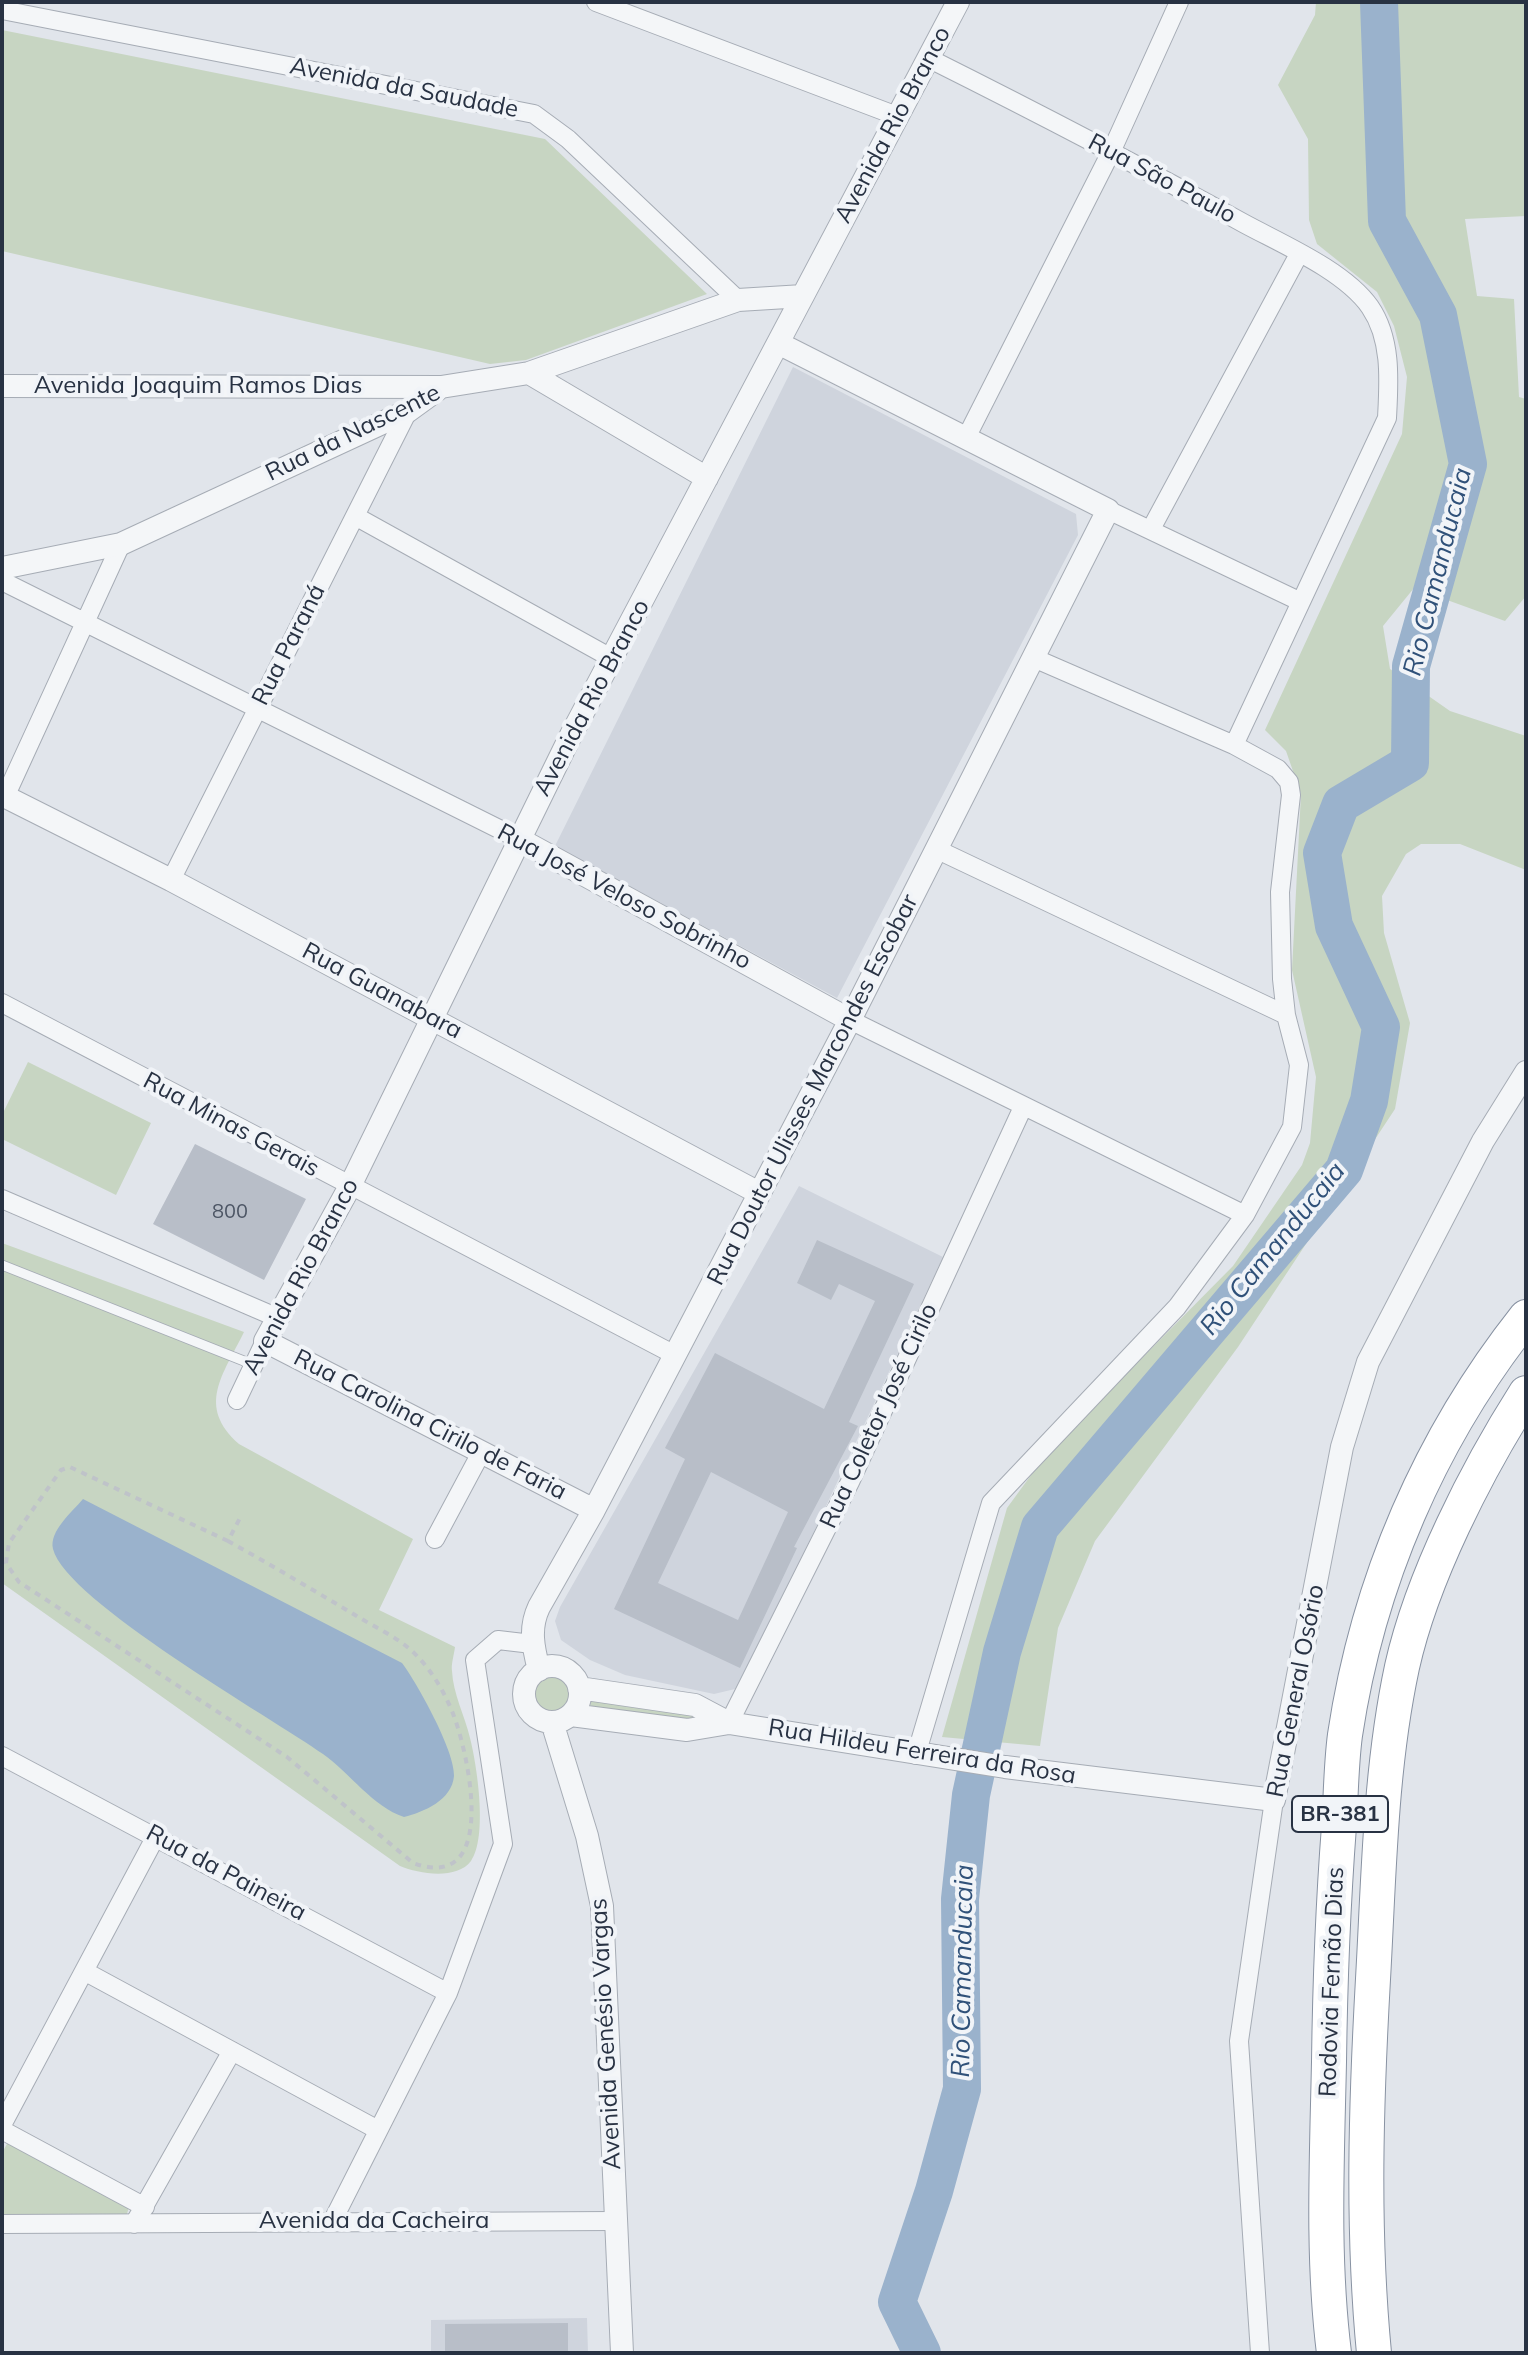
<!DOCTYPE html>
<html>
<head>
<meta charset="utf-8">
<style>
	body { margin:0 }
	#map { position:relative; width:1528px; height:2355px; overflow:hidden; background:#e1e5eb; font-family:Mulish,sans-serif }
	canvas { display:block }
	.frame { position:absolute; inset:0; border:4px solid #283243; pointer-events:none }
</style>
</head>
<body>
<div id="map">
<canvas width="1528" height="2355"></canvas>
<div class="frame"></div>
</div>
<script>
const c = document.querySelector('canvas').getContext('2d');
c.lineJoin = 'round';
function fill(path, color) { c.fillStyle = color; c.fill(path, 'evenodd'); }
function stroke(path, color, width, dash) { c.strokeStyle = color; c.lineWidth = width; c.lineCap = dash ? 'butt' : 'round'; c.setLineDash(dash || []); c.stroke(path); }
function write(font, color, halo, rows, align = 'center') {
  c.font = font + ' Mulish,sans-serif'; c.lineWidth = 8; c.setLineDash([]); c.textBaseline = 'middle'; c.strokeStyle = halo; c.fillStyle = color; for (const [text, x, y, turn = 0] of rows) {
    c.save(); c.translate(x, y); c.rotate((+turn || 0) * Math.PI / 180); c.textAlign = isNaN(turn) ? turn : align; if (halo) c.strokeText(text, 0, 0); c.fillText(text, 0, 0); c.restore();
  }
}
const built = new Path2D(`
	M793,367L1076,514L1078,535L837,998L555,846Z
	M799,1186L943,1257L803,1555L735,1689L714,1694L625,1675L590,1660L561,1640L555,1621L560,1607Z
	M587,2318L588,2353H431V2320Z`);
const green = new Path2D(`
	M1316,2H1526V216L1465,219L1477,296L1514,299L1519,397L1526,399V596L1505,621L1414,588L1383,626L1390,669L1450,711L1526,736V870L1460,844H1421L1406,854L1382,896L1384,933L1410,1023L1395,1109L1238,1347L1095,1541L1058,1628L1040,1746L942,1737L1007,1508L1045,1456L1233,1266L1302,1165L1310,1143L1316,1077L1292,970L1301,794L1286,751L1265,730L1402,434L1407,377L1394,326L1377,292L1317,244L1309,220L1308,139L1278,85L1315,15Z
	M2,30L545,139L707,294L526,360L490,364L2,251Z
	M28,1062L151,1123L116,1195L2,1139V1115Z
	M2,1243L244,1332C223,1375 196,1406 239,1444L413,1539L379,1610L455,1647C454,1655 451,1664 452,1671C453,1694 465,1716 470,1738C477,1765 488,1837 471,1861C457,1880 419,1874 400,1866L2,1583Z
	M532 1695a19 19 0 1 1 38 0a19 19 0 1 1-38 0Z
	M592,1697L700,1717L698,1726L589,1710Z
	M8,2142L129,2207L126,2217H2V2153Z`);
const water = new Path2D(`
	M83,1499L402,1663C417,1683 455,1751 454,1776C452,1800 424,1812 404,1817C373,1807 350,1773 323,1754C272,1718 66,1601 53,1549C49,1531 72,1512 83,1499Z`);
const river = new Path2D(`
	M922,2353L897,2302L934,2191L962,2089L960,1899L971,1795L1002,1652L1040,1527L1344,1170L1369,1101L1381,1027L1334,926L1322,853L1341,804L1410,763L1411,666L1468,464L1438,315L1387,221L1379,2`);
const building = new Path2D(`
	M195,1144L306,1199L264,1280L153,1224Z
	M817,1240L914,1284L849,1422L858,1426L794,1547L797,1548L740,1668L614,1609L685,1459L665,1448L715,1353L824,1409L875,1301L839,1284L831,1300L797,1283ZM711,1472L788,1512L738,1620L658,1583Z
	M568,2323V2353H445V2324Z`);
const path = new Path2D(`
	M228,1541L70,1467L61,1470L9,1543L6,1563L19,1582L287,1757L413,1863C501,1895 468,1750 452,1711C443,1690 432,1671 416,1655C400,1638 374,1627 355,1615C313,1590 271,1565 228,1541L241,1516`);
const service = new Path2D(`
	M2,1265L254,1365`);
const minor = new Path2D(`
	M596,2L897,116
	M2,10L534,114L568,139L738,300
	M928,58C1034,111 1140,166 1245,224C1282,244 1345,271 1370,307C1392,339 1389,381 1387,418L1234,745
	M966,438L1112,150L1179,2
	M1108,510L1299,601
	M355,516L613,659
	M1151,529L1299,254
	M2,581L519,839
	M5,797L121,544
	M938,850L1286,1015
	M171,880L408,411
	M2,1003L675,1355
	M850,1020L1245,1215
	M2,1199L278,1318
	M237,1400L265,1341
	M435,1539L482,1451
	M729,1723L850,1482L1023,1107
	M916,1755L991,1503L1177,1307L1245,1215L1292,1127L1299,1065L1286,1015L1282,979L1280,892L1291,795L1289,782L1278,769L1234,745L1036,659
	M2,1756L448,1993
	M84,1971L378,2130
	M2,2125L156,1836
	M2,2130L145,2207
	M333,2220L448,1993L503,1844L475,1660L498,1640L532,1644
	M2,2224L614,2221
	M134,2224L232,2051
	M1260,2353L1239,2041L1274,1800`);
const tertiary = new Path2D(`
	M529,373L707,478
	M2,386L441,387
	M2,568L121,544L408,411L441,387L529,373L738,300L803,296
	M2,795L171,880L759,1193
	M519,839L850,1020
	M594,1510L265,1341L349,1188L571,735L958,2
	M524 1694a28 28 0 1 1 56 0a28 28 0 1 1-56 0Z
	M539,1670C533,1647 529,1628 539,1607L594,1510L850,1020L1108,510L778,343
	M579,1688L695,1705L729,1723
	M571,1715L687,1730L729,1723L1005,1767L1274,1800L1342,1447L1368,1362L1483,1141L1526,1072
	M552,1722L587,1836L602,1906L622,2353`);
const motorway = new Path2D(`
	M1334,2353C1322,2257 1327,2159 1329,2062C1330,1983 1333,1905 1339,1826C1341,1796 1341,1765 1345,1735C1368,1582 1430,1438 1526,1317
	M1374,2353C1362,2228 1366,2104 1373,1979C1379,1874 1380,1770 1402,1667C1422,1577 1477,1470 1526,1393`);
const numberNames = [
	["800",230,1212]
];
const shields = [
	[1340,1814,96]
];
const shieldNames = [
	["BR-381",1340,1814]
];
const streetNames = [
	["Avenida da Saudade",404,88,11],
	["Avenida Rio Branco",893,125,-62],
	["Rua São Paulo",1162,179,28],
	["Avenida Joaquim Ramos Dias",198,386],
	["Rua da Nascente",353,433,-26],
	["Rua Paraná",289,645,-63],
	["Avenida Rio Branco",592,698,-62],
	["Rua José Veloso Sobrinho",624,897,28],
	["Rua Guanabara",382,991,28],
	["Rua Doutor Ulisses Marcondes Escobar",813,1090,-63],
	["Rua Minas Gerais",231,1125,28],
	["Avenida Rio Branco",301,1277,-62],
	["Rua Coletor José Cirilo",879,1416,-65],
	["Rua Carolina Cirilo de Faria",430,1425,27],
	["Rua General Osório",1296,1691,-79],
	["Rua Hildeu Ferreira da Rosa",922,1752,9],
	["Rua da Paineira",226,1873,28],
	["Rodovia Fernão Dias",1332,1982,-88],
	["Avenida Genésio Vargas",606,2034,-93],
	["Avenida da Cacheira",374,2221]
];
const waterNames = [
	["Rio Camanducaia",1438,572,-76],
	["Rio Camanducaia",1273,1249,-51],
	["Rio Camanducaia",963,1971,-89]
];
fill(built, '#cfd4dd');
fill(green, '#c7d5c2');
fill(water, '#9ab2cc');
stroke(river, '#9ab2cc', 38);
fill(building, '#b8bec8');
stroke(service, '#a6acb5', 11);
stroke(minor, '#a6acb5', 20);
stroke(tertiary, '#a6acb5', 24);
stroke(motorway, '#8892a2', 36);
stroke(path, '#bfc3c9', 4, [6, 6]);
stroke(service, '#f4f6f8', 9);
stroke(minor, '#f4f6f8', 18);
stroke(tertiary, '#f4f6f8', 22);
stroke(motorway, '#fff', 34);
write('20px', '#4c5564', null, numberNames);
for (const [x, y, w] of shields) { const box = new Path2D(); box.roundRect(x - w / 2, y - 18, w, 36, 6); c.fillStyle = '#f1f4f8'; c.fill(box); stroke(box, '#283243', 2); }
write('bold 22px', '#283243', null, shieldNames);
write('24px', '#283243', '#f1f4f8', streetNames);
write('italic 26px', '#305179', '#f1f4f8', waterNames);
</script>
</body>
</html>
